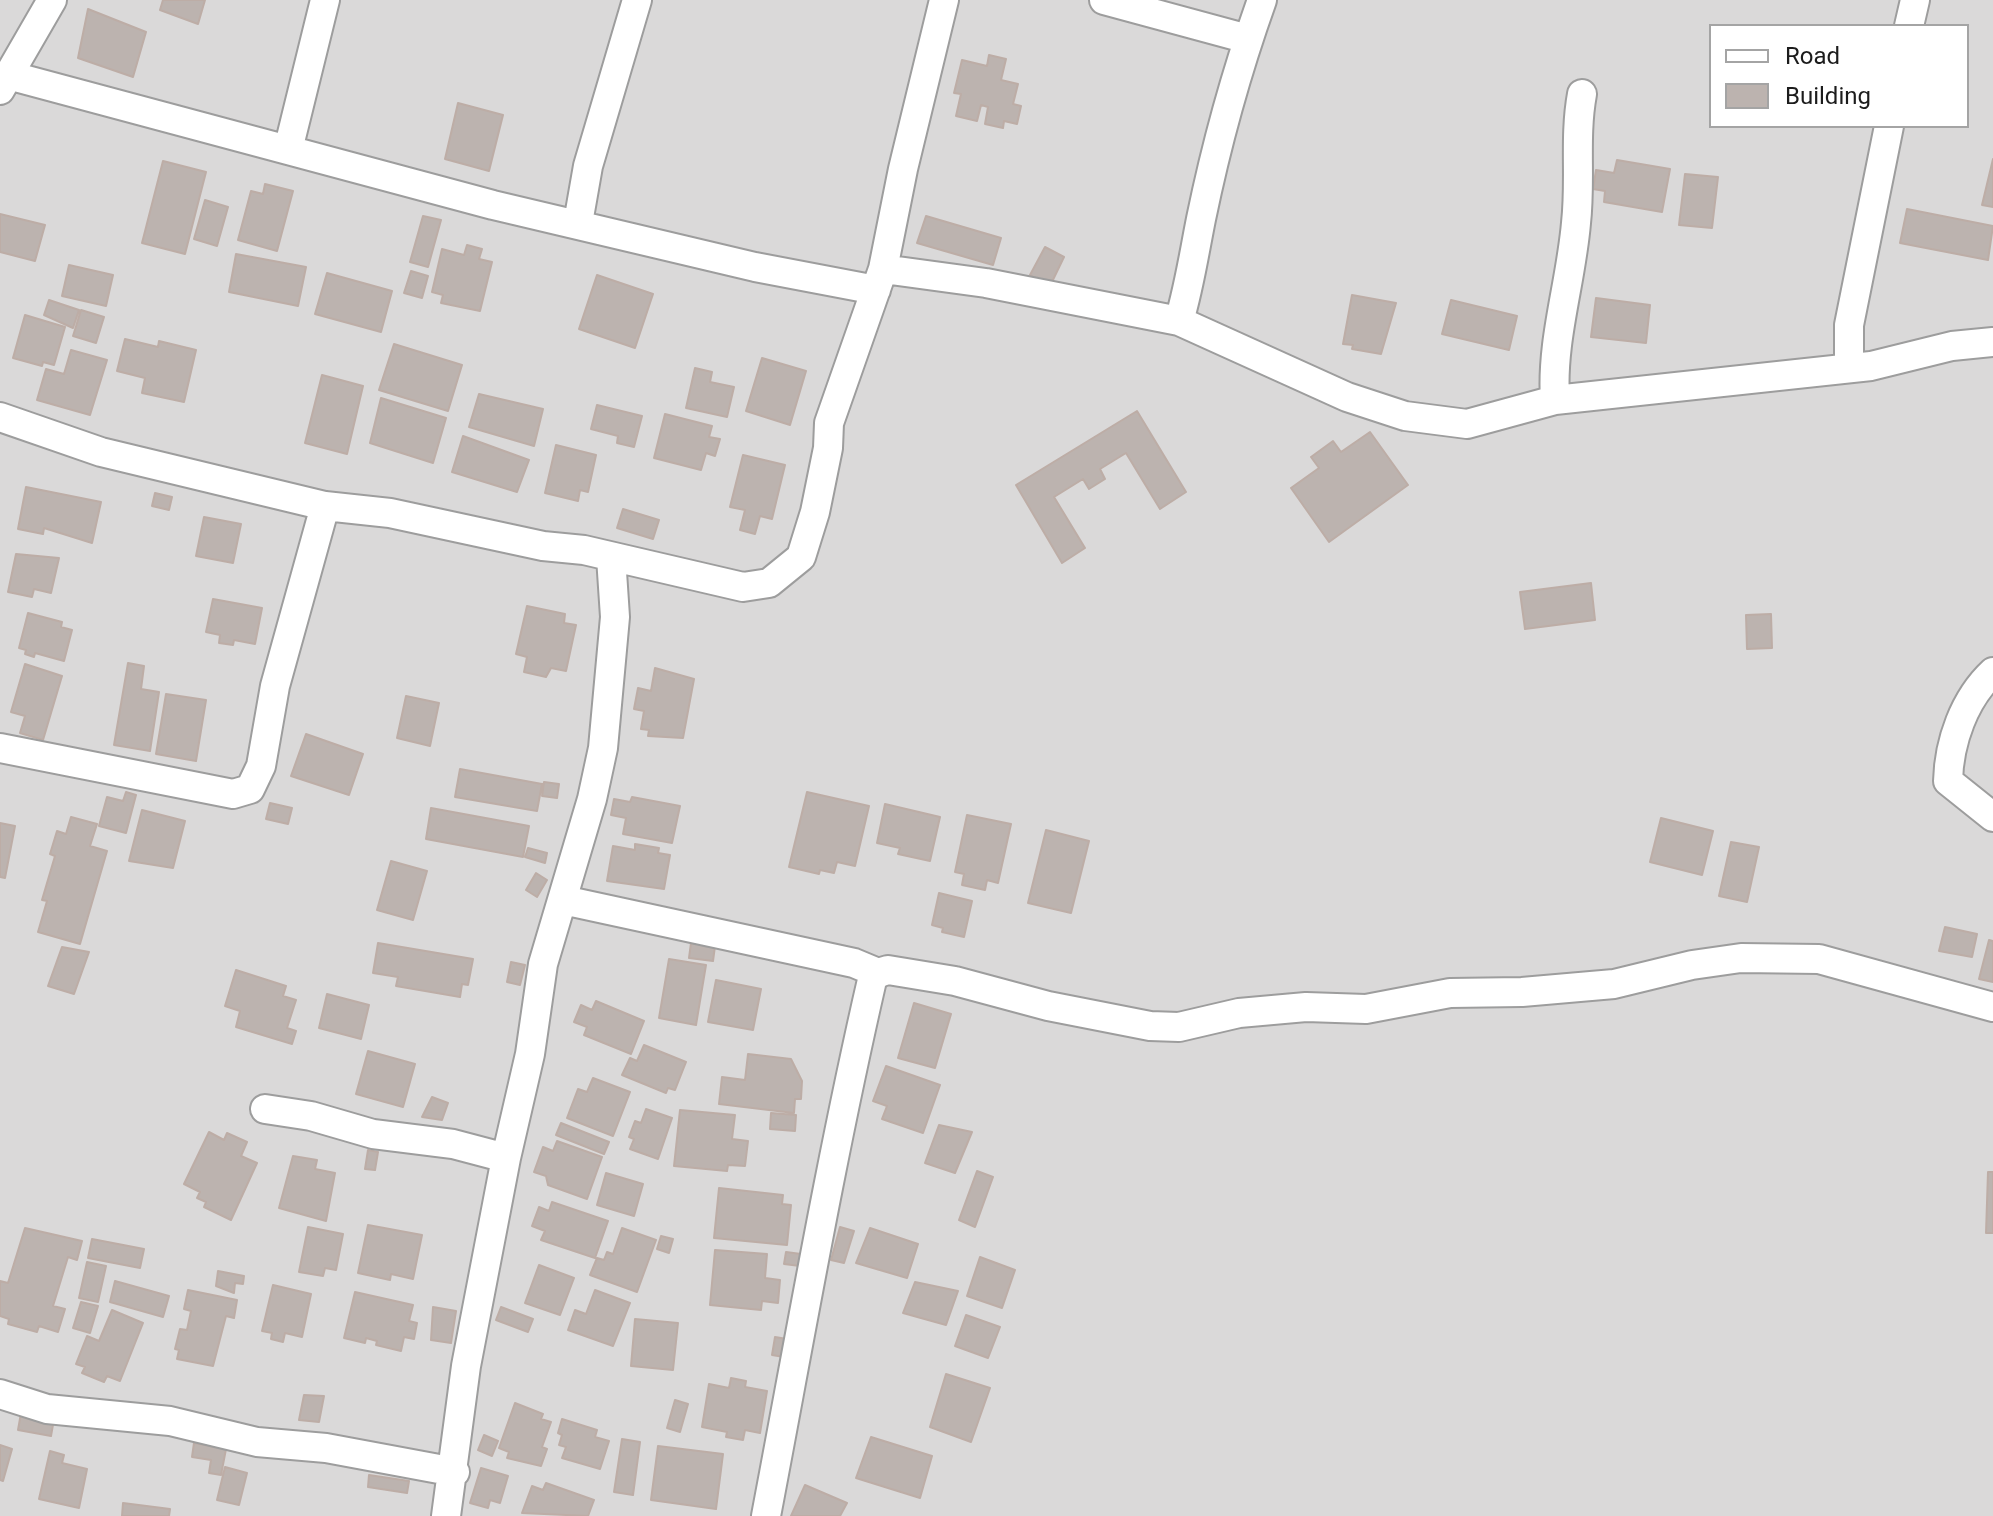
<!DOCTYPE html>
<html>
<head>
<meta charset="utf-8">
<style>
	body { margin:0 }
	#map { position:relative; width:1993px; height:1516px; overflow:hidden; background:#ece8e2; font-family:Roboto,sans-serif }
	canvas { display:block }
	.legend { position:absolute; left:1709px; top:24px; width:260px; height:104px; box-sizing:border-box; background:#fff; border:2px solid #a4a4a4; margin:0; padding:10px 14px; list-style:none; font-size:24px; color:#1c1c1c }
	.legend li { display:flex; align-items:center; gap:16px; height:40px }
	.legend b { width:40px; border:2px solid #a4a4a4 }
</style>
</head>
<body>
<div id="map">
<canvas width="1993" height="1516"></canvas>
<ul class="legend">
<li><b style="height:10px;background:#fff"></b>Road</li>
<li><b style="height:22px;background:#bcb3af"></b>Building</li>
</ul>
</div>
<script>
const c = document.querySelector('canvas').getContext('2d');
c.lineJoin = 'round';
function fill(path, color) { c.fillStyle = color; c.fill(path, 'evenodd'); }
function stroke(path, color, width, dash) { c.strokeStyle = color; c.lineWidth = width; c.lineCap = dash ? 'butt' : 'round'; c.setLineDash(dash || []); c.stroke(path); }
const residential = new Path2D(`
	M0,0H1993V1516H0ZM1711,26H1967V126H1711Z`);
const building = new Path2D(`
	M163,0H205L198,24L160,10Z
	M88,9L146,32L133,77L78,58Z
	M989,55L1006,59L1001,80L1018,84L1013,104L1021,106L1017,124L1004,121L1003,128L985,124L988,107L981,105L977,121L956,116L961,94L954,93L962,60L987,66Z
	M458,103L503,115L489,171L445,159Z
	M1993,159V207L1982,205Z
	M1617,160L1670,169L1662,212L1604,202L1605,191L1593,189L1596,170L1614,173Z
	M163,161L206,172L185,254L142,243Z
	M1685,174L1718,177L1712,228L1679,225Z
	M265,184L293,191L277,251L238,240L251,191L263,194Z
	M205,200L228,207L217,246L194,239Z
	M1907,209L1993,226L1988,260L1900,243Z
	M0,214L45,225L35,261L0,252Z
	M423,216L441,220L428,267L410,262Z
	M926,216L1001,238L993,265L917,243Z
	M467,245L482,249L479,259L492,262L480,311L441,303L443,295L432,292L442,249L464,255Z
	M1045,247L1064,257L1050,286L1030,275Z
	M236,254L306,267L298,306L229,292Z
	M69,265L113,275L106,306L62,296Z
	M411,271L428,276L422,298L404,293Z
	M327,273L392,291L381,332L315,314Z
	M597,275L653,294L635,348L579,329Z
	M1352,295L1396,303L1381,354L1352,349L1353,345L1343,344Z
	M1596,298L1650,305L1646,343L1591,337Z
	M49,300L79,310L73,328L44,315Z
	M1451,300L1517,316L1509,350L1442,334Z
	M81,310L104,317L96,343L73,336Z
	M25,315L65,327L54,365L43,362L42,366L13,358Z
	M125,339L158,347L159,341L196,350L184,402L142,393L145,378L117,371Z
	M394,344L462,365L448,411L379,390Z
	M71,350L107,360L90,415L37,400L46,369L64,374Z
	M762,358L806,371L790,425L746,411Z
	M695,368L712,372L710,382L734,387L727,417L686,408Z
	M322,375L363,386L347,454L305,443Z
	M479,394L543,409L534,446L469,427Z
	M381,398L446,418L433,463L370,443Z
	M597,405L642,416L634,447L617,443L618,436L591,429Z
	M1137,411L1186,492L1160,509L1126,453L1100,469L1105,479L1089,489L1083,479L1054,497L1085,548L1062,563L1016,485Z
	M665,414L712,426L709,437L720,439L715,456L706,453L701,470L654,458Z
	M1370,432L1408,485L1329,542L1291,488L1319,468L1311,457L1333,441L1341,452Z
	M463,436L529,460L517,492L452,472Z
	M556,445L596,455L588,492L580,490L578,501L545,493Z
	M743,455L785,465L772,519L760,516L755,534L740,530L745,510L730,507Z
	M26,487L101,502L92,543L44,528L43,534L18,529Z
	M155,493L172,497L169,510L152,506Z
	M623,509L659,520L653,539L617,528Z
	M204,517L241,524L233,563L196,556Z
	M16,554L59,558L51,593L34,589L32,597L8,592Z
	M1591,583L1595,620L1525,629L1520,592Z
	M213,599L262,608L255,644L234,640L233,645L219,643L220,635L206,632Z
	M527,606L565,614L564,623L576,625L566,671L551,668L546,677L524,672L527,657L516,654Z
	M28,613L62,622L61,627L72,630L64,661L35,653L34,657L25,654L26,650L19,648Z
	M1771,614L1772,648L1747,649L1746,615Z
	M128,663L144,666L141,689L159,692L150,751L114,745Z
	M25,664L62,676L43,740L20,733L25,716L11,712Z
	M655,668L694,679L683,738L648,736L649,730L641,729L644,711L634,709L638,688L651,691Z
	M166,694L206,700L196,761L156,754Z
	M406,696L439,703L430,746L397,738Z
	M306,734L363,754L349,795L291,776Z
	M460,769L542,784L537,811L455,797Z
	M544,782L559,784L557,798L542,796Z
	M126,792L136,795L126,833L99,826L107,797L123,801Z
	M807,792L869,806L855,866L837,862L834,873L820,870L819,874L789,867Z
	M632,797L680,806L672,843L623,834L626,818L611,815L614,799L630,802Z
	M270,803L292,808L288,824L266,819Z
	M885,804L940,817L930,861L898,854L900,848L877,843Z
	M431,808L529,826L523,857L426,839Z
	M142,810L185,821L173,868L129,861Z
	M967,815L1011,824L998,883L987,880L985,890L962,885L964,874L955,872Z
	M71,817L97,824L90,846L107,851L80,944L38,932L47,901L42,900L55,856L50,854L57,831L66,834Z
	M1661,818L1713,831L1702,875L1650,862Z
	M0,823L15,826L5,878L0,877Z
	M1046,830L1089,841L1071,913L1028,903Z
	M1731,842L1759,847L1747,902L1719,896Z
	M635,844L659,848L658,853L670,855L664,889L607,881L613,846L635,850Z
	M528,848L547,853L545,863L525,857Z
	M391,861L427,871L413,920L377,910Z
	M536,873L547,880L537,897L526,890Z
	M939,893L972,901L964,937L942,932L943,928L932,925Z
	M1945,927L1977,934L1972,957L1939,951Z
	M1989,940L1993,941V982L1979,979Z
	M378,943L473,959L468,985L462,984L460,997L396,986L398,977L373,973Z
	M691,943L715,946L713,961L689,958Z
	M62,947L89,952L74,994L48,986Z
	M669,959L706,965L696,1025L659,1018Z
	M511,962L525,965L520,985L507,982Z
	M236,970L286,986L283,996L296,1000L287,1028L296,1031L292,1044L236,1027L240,1011L225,1006Z
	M716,980L761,989L753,1030L708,1022Z
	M327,994L369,1005L361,1039L319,1028Z
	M596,1001L644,1021L631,1054L584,1035L587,1027L574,1022L581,1005L592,1010Z
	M914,1003L951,1014L935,1068L898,1058Z
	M644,1045L686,1062L675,1090L668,1088L666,1093L622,1075L630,1058L637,1061Z
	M368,1051L415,1064L403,1107L356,1094Z
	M748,1054L791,1059L802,1081L801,1099H795L794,1113L719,1104L722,1077L745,1080Z
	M886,1066L940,1085L923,1133L882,1119L887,1106L873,1101Z
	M593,1078L630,1092L613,1136L567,1118L578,1089L587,1092Z
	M432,1097L448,1103L442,1120L422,1117Z
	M646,1109L672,1118L658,1159L630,1149L634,1139L629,1137L635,1121L641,1123Z
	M680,1110L735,1115L732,1139L748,1141L745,1166L728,1165L727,1171L674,1166Z
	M771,1113L796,1115L795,1131L770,1129Z
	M561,1123L609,1142L604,1154L556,1135Z
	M939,1125L972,1132L955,1173L925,1163Z
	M209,1132L224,1140L227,1133L247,1142L241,1156L257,1163L231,1220L204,1207L206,1202L197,1198L200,1192L184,1184Z
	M557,1141L602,1157L587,1199L548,1185L546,1176L534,1172L543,1147L553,1151Z
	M368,1150L378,1152L375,1170L365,1169Z
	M293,1156L317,1160L315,1169L335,1173L326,1221L279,1208Z
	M977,1171L993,1177L975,1227L959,1220Z
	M1988,1172H1993V1233H1986Z
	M606,1173L643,1184L634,1216L597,1205Z
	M719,1188L783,1195L782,1204L791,1205L787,1245L714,1238Z
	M552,1202L608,1221L595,1258L541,1240L545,1231L532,1226L539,1207L549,1211Z
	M368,1225L422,1235L413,1279L391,1274L390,1280L358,1273Z
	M308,1227L343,1234L336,1270L325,1268L323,1276L299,1272Z
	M840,1227L854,1231L844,1263L831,1260Z
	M25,1228L82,1241L77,1260L68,1257L53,1306L65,1309L58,1332L39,1326L37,1332L8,1324L9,1319L0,1316V1281L8,1283Z
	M622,1228L656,1240L637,1292L590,1275L597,1258L604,1260L607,1252L613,1254Z
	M870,1228L918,1244L907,1278L856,1263Z
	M661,1236L673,1239L669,1253L657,1249Z
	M92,1239L144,1249L140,1268L88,1258Z
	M715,1250L767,1254L765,1278L780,1280L778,1303L762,1301L761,1310L710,1305Z
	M786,1252L801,1254L800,1266L784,1264Z
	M980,1257L1015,1270L1002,1308L967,1296Z
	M87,1262L106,1266L98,1302L79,1298Z
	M539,1265L574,1278L560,1315L525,1303Z
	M218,1271L244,1276L243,1284L235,1283L234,1293L216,1286Z
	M115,1281L169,1296L163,1317L110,1302Z
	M915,1282L958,1291L946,1325L903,1313Z
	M273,1285L311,1294L302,1337L285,1333L283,1342L271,1339L272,1333L262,1331Z
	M188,1290L237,1300L234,1318L226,1316L213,1366L177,1359L179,1350L175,1349L180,1329L187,1330L191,1311L184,1309Z
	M595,1290L630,1303L613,1346L568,1330L575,1310L586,1314Z
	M355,1292L413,1305L409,1321L417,1323L414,1339L404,1337L401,1351L376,1345L377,1341L366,1338L365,1343L344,1338Z
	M81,1302L98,1306L90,1333L73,1328Z
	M433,1307L456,1311L451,1343L431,1340Z
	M501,1307L533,1319L528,1332L496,1320Z
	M112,1310L143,1323L120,1381L107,1376L104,1382L82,1373L85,1367L76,1364L87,1336L99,1341Z
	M966,1315L1000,1327L988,1358L955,1346Z
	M635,1319L678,1323L673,1370L631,1366Z
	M775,1337L787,1339L784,1357L772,1355Z
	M946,1374L990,1388L971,1442L930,1427Z
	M731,1378L746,1381L745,1387L767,1391L760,1433L745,1430L743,1440L726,1437L727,1432L702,1427L709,1384L729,1388Z
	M304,1395L324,1396L319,1422L299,1420Z
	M675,1400L688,1404L680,1432L667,1428Z
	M515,1403L543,1414L541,1419L551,1422L542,1447L547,1449L541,1466L507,1458L509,1452L499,1448Z
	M21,1413L54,1419L51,1436L18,1430Z
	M562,1419L597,1430L595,1437L609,1441L600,1469L562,1458L566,1447L559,1445L562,1435L558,1433Z
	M484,1435L498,1441L492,1456L478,1450Z
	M871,1437L932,1456L920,1498L856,1478Z
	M622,1439L640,1442L633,1495L614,1492Z
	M194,1443L226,1449L221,1475L209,1473L211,1460L192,1457Z
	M0,1445L12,1449L3,1481L0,1480Z
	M658,1446L723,1454L716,1509L651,1500Z
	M50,1451L64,1455L62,1463L87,1469L79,1508L39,1499Z
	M225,1467L247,1473L239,1505L217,1500Z
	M481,1468L508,1476L500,1503L490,1500L488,1508L470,1503Z
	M369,1475L409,1481L407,1493L368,1487Z
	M546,1483L594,1500L588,1516L522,1513L532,1486L543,1490Z
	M805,1485L847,1503L840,1516H791Z
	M123,1503L170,1509L169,1516H122Z`);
const minor = new Path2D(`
	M1104,0L1248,39
	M1909,26L1915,0
	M8,75L493,205L755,267L876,290
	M0,90L52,0
	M288,150L325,0
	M578,223L588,166L637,0
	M883,269L986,283L1179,321C1189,288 1194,254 1201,219C1216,146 1237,70 1262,0
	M1179,321L1347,397L1405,416L1467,424L1555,400L1871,366L1952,346L1993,342
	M1849,367V325L1889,126
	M1555,400C1551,340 1571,283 1576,223C1581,179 1574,138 1582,94
	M0,417L101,452L325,506L390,513L543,546L584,550L743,587L769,583L801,557L815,512L828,448L829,423L883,269L903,169L944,0
	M1993,672C1964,699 1949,742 1948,781L1993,817
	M0,748L233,794L250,789L261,766L275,686L325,506
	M563,900L854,963L878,973
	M265,1109L311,1116L373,1134L453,1144L506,1158L466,1366L446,1516
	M506,1158L530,1054L543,964L592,799L603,748L615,617L611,557
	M0,1394L47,1409L170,1421L257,1442L326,1448L455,1472
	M766,1516C800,1337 831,1158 872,980L878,973L888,970L955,981L1048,1006L1150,1026L1179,1027L1239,1013L1306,1007L1366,1009L1450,993L1522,992L1614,984L1692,965L1741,958L1819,959L1993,1007`);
fill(residential, '#dad9d9');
fill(building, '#bcb3af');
stroke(building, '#bdada6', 2);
stroke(minor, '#9d9d9d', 32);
stroke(minor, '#fff', 28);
</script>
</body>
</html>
